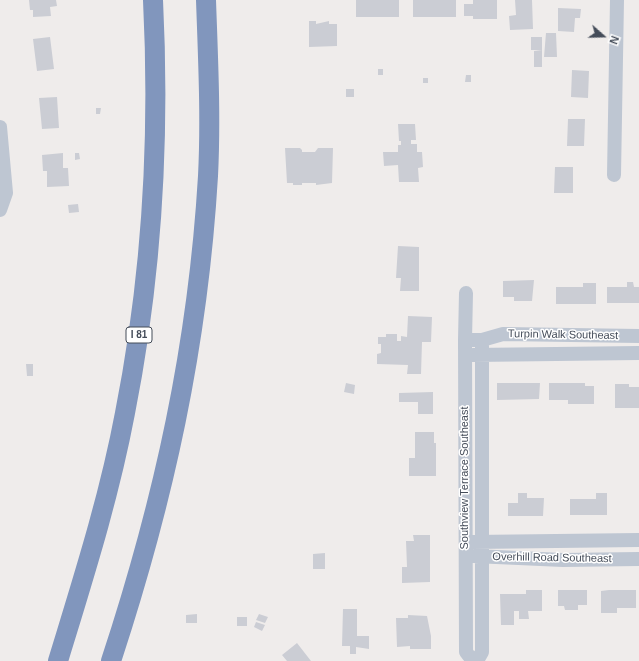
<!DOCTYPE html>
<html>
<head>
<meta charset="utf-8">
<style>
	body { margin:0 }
	#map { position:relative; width:639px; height:661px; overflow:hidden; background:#efeceb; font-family:Helvetica,sans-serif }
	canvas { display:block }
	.north { position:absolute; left:583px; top:16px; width:40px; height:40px; -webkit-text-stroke:3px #fff; paint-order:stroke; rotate:110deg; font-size:11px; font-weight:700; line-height:16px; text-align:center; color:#444c59 }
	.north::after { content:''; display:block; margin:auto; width:14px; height:18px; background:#444c59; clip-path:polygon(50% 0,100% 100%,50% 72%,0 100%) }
</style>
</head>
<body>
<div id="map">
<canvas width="639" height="661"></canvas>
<div class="north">N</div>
</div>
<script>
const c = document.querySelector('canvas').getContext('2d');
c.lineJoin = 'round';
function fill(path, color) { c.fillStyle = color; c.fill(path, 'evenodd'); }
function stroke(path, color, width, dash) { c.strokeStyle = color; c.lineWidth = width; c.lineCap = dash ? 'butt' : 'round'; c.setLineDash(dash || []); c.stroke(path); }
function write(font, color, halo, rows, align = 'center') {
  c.font = font + ' Helvetica,sans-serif'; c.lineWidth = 3; c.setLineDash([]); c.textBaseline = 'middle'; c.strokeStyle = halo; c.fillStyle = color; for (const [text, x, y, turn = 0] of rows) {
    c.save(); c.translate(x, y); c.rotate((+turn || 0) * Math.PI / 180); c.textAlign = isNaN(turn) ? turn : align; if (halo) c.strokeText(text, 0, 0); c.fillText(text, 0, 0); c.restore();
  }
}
const building = new Path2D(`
	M29,0H56L57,6L50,7L51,16L33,17V10H30Z
	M356,0H399V17H356Z
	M413,0H456V17H413Z
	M473,0H497V19H473V16H464V4H473Z
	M515,0H532L533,29L510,30L509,16L516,15Z
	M558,8L581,9L580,18H575L574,32L558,31Z
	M309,21H316V24L329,21V24H337V46L309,47Z
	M546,33H556L557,57H544Z
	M50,37L54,69L37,71L33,39Z
	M531,37H542V50H531Z
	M542,50V67H534V51Z
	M378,69H383V75H378Z
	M572,70L589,71L588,98L571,97Z
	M466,75H471V82H465Z
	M423,78H428V83H423Z
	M346,89H354V97H346Z
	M57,97L59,128L42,129L39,98Z
	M96,108H101L100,114H96Z
	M568,119H585L584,146H567Z
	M398,124H415L416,140H411V144H417V152H422L423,167L418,168L419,182H399L398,165L384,166L383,152H398V145H401V141H399Z
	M285,148H300L302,150V152H315L318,148H333L332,183L316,185V183H302V185H293V183H287Z
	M63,153V168H68L69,186L47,187V171H43L42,155Z
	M75,153H79L80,159L75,160Z
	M555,167H573V193H554Z
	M78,204L79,212L69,213L68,205Z
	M398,246L419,247V291H400L401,278H396Z
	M534,280L532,301H514V297H503V281Z
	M627,282H633L634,287H639V303H607V287H627Z
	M583,283H596V304H556V287H583Z
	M408,316L432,317L431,342H422L421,374H407L408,365L377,364V354L381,353V344H378V337H386V334H397V341H401V336L407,337Z
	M26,364H33V376H27Z
	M346,383L355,385L354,394L344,392Z
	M497,383H540L539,399L497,400Z
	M549,383H585V386H594V404H568V400H549Z
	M615,384H629V387H639V408H615Z
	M433,392V414H418V402H399V393Z
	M415,432H434V443H436V476H409V458H415Z
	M518,493H527V498H544L543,516H508V503H518Z
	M596,493H607V515H570V499H596Z
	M413,535H430V582L402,583V567H407L406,541H414Z
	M325,553V569H313V554Z
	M526,590H542V611H528L529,619H519V611H514V625H501L500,594H526Z
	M558,590H587V605H578V610H565L564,606H558Z
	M609,590H636V608H617V613H601V591Z
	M343,609H357V636H369V649L356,647V654H350V646H342Z
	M197,614V623H186V615Z
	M259,614L268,617L265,623L256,620Z
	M408,615L427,616L431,636V649H410V646L397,647L396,618H408Z
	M237,617H247V626H237Z
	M256,622L265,625L262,631L254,627Z
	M297,643L311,661H287L282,655Z`);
const minor = new Path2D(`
	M0,127L6,193L0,210
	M614,175L617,0
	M466,293L465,340L466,652L473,661
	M472,340H482L503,334L639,336
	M473,355L639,353
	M473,542L639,540
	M474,556L563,560L639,559
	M477,661L482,652V340`);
const highway = new Path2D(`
	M58,661C83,579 109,498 125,413C152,277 160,139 153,0
	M111,661C164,500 198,345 208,176C211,117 208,58 206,0`);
const shields = [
	[139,335,26]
];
const shieldNames = [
	["I 81",139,335]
];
const streetNames = [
	["Turpin Walk Southeast",563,335,1],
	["Southview Terrace Southeast",465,478,-90],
	["Overhill Road Southeast",552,558,1]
];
fill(building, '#cbcdd4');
stroke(minor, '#bec6d2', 14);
stroke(highway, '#8196bd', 20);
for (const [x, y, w] of shields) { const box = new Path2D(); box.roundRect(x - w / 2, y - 8, w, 16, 3); c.fillStyle = '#fff'; c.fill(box); stroke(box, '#444c59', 1); }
write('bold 10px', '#444c59', null, shieldNames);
write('11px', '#444c59', '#fff', streetNames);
</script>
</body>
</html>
